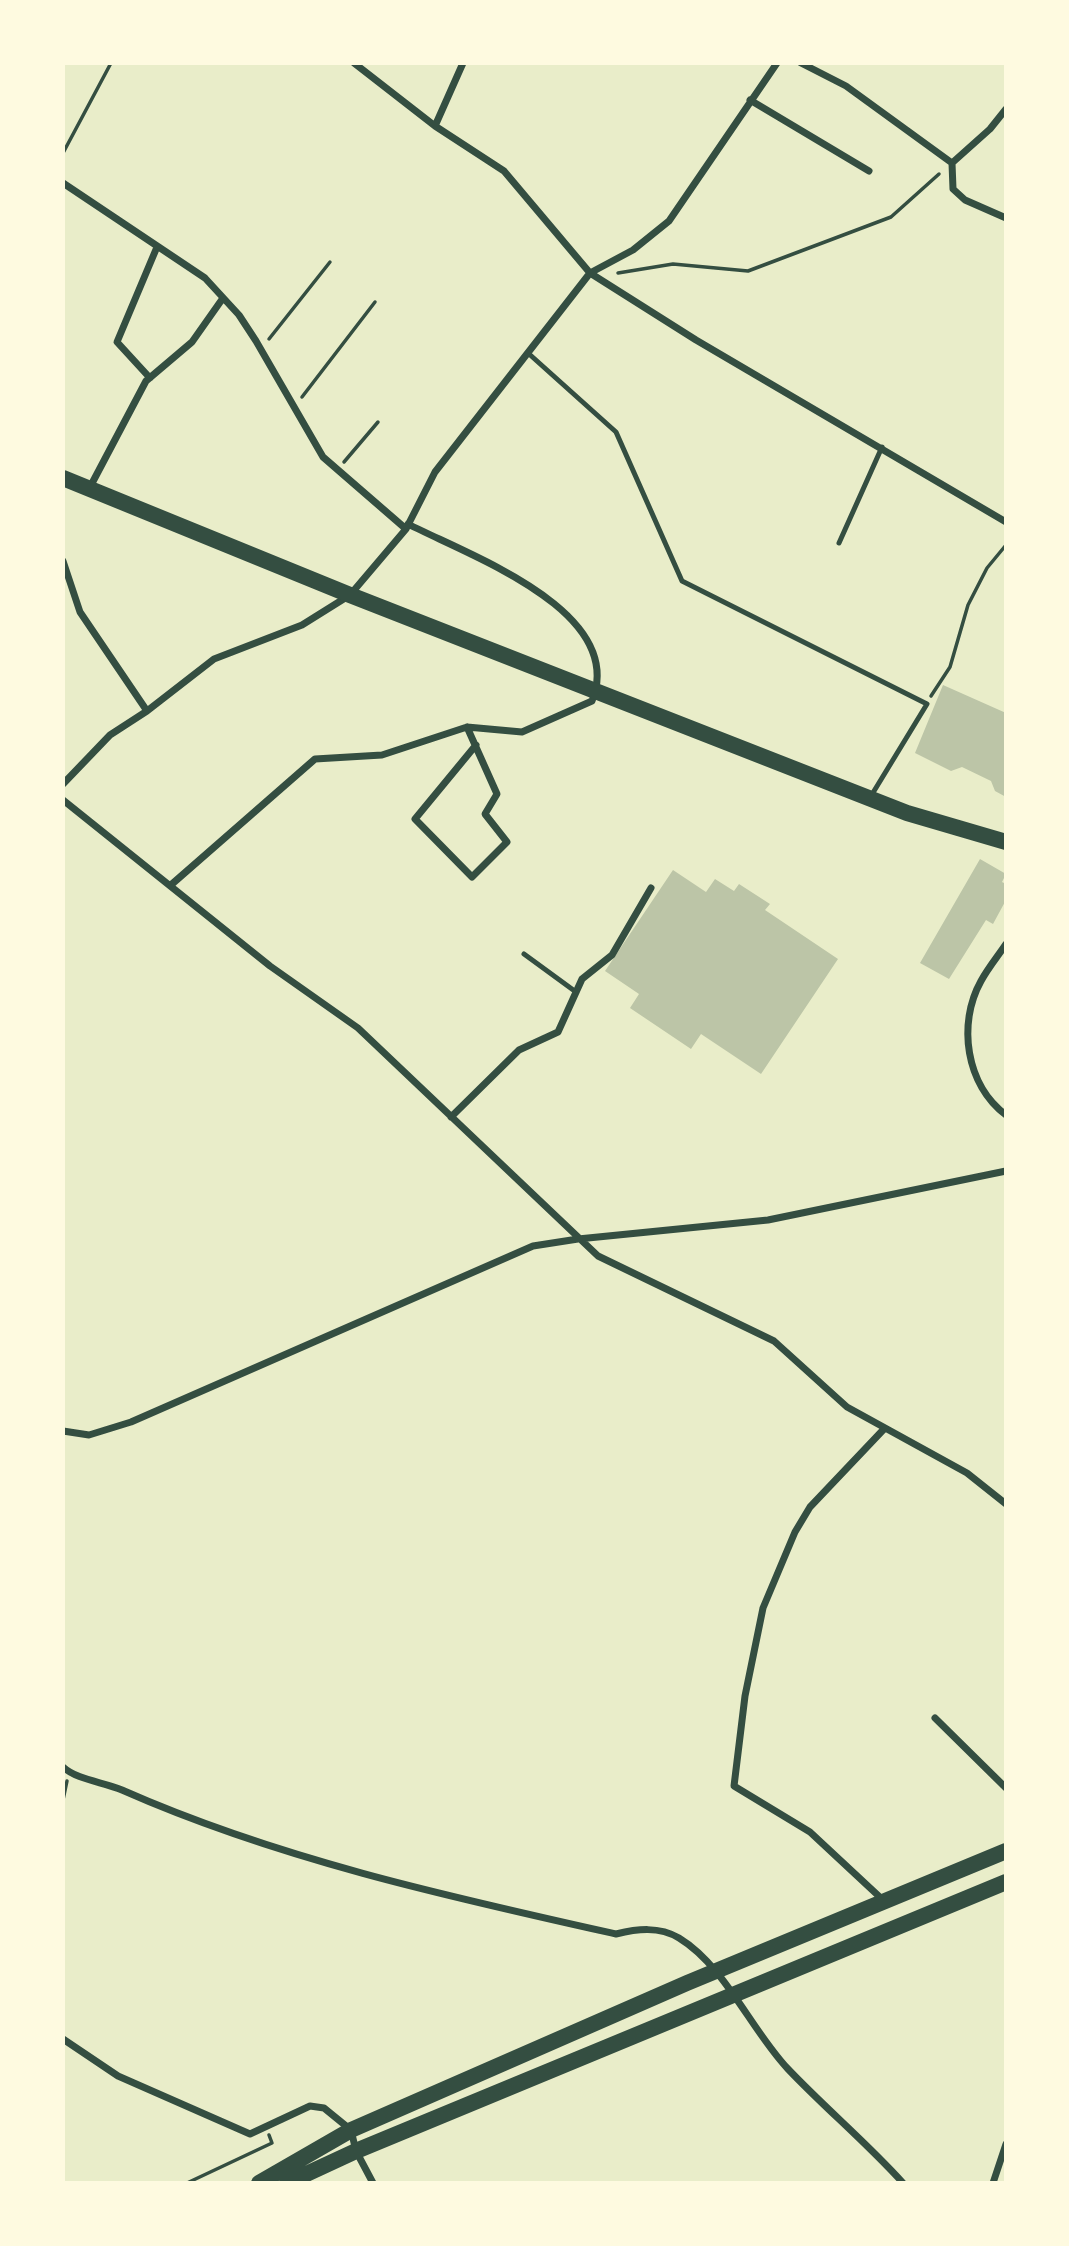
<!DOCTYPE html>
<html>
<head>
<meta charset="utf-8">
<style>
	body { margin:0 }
	#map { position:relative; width:1069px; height:2246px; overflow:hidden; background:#e9edc9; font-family:"DM Sans",sans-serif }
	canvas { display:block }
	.frame { position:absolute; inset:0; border:65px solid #fefae0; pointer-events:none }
</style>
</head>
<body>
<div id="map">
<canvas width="1069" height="2246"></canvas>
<div class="frame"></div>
</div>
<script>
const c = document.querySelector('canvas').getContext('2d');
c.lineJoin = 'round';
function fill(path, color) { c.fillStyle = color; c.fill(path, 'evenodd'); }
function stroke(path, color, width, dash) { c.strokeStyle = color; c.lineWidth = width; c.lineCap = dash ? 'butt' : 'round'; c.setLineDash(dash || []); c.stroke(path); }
const building = new Path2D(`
	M943,685L1006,713V797L995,791L991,781L962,767L951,771L915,753Z
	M980,859L1006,874L1002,882L1006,884V900L993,924L986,920L949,979L920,963Z
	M673,870L706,892L715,879L734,891L739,884L770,904L765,910L838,959L761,1074L701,1034L691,1049L630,1008L639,994L605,971Z`);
const path = new Path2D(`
	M63,153L111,63
	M618,273L673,264L748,271L891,217L939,174
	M269,339L330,262
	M302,397L375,302
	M344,462L378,422
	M931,696L950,667L968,605L987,568L1006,545
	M63,1800L67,1781
	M187,2183L272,2143L269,2135`);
const service = new Path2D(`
	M528,353L616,432L682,581L927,704L871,796
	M839,543L882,447
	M524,954L576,992`);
const minor = new Path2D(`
	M354,63L435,126L504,171L590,273L696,340L1006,522
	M801,63L846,86L952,163L953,189L965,200L1006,218
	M750,100L869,171
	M435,126L463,63
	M952,163L990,129L1006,109
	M63,183L205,278L239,315L256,341L323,457L406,529
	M150,378L117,342L157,247
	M89,489L146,381L192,342L223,298
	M63,561L80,612L147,711
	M467,727L497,794L485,814L507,842L472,877L415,819L476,745
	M63,784L110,735L147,711L214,659L302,625L350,595L406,529L435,472L590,273L633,250L669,221L777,63
	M63,800L270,966L358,1028L598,1256L774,1341L847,1407L967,1473L1006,1504
	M172,884L315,759L382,755L467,727L522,732L592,701C628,611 468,555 408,524
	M1006,944C998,956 988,968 981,981C957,1024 966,1085 1006,1115
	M451,1117L519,1050L558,1032L582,979L612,955L651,888
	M63,1431L89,1435L131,1422L533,1246L578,1239L768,1220L1006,1171
	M935,1718L1006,1788
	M63,1767C77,1780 104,1782 122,1790C278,1859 450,1897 616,1934C637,1929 659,1926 679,1938C725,1966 751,2030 788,2069C825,2108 867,2143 903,2183
	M883,1900L810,1832L734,1786L745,1696L763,1608L795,1532L810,1507L884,1429
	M63,2039L118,2076L250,2134L310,2106L324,2108L351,2130L356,2151L373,2183
	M993,2183L1006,2144`);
const primary = new Path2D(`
	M259,2183L351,2130L687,1983L1006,1851
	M287,2183L356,2151L1006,1882`);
const trunk = new Path2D(`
	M63,478L350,595L907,813L1006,842`);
fill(building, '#bcc5a7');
stroke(path, '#344e41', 3.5);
stroke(service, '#344e41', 5);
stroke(minor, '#344e41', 7);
stroke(primary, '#344e41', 16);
stroke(trunk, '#344e41', 16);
</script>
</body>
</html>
